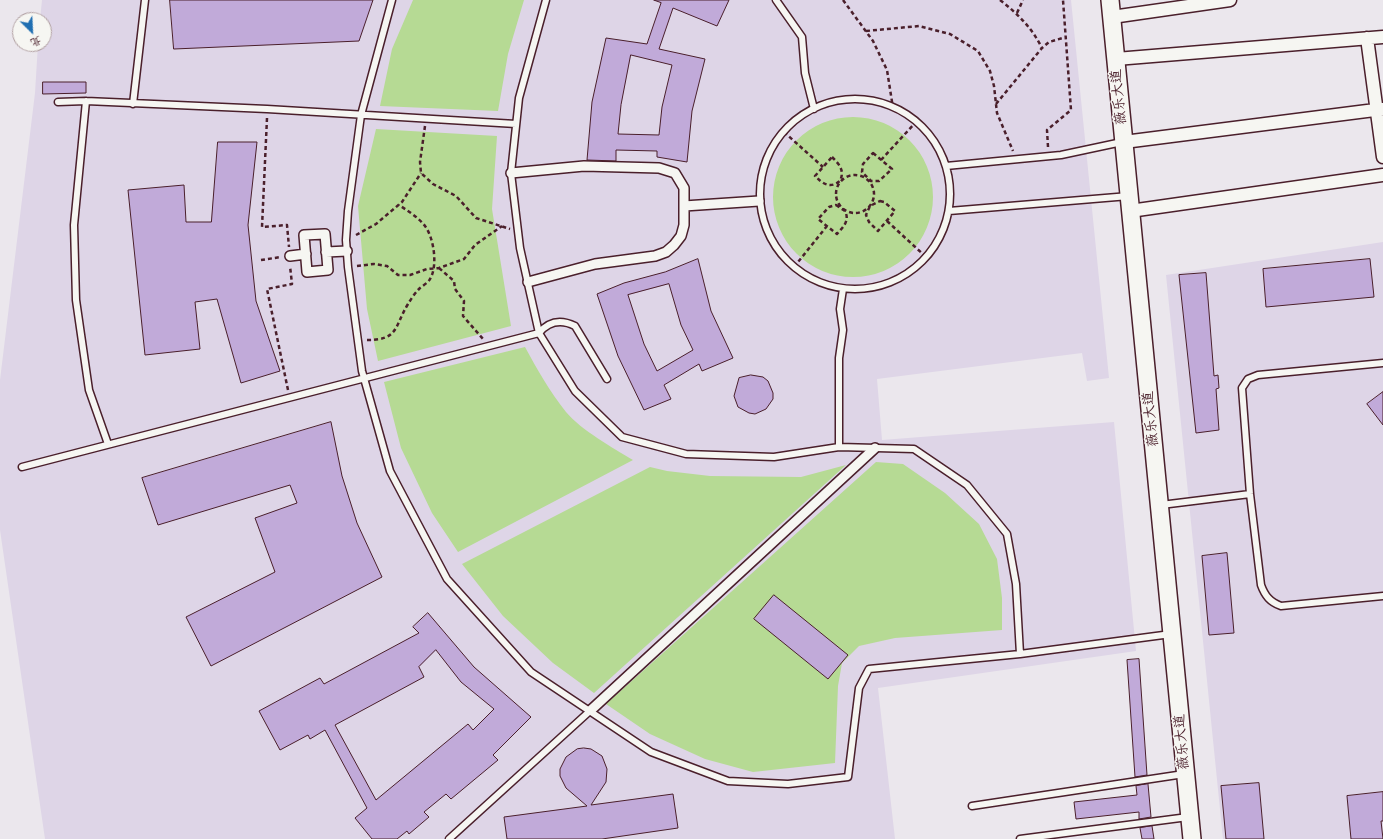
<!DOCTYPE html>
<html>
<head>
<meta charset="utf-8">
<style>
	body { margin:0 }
	#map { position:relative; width:1383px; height:839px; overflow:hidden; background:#ebe7ed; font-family:Caveat,"LXGW WenKai TC",sans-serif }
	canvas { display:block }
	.north { position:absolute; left:12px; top:12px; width:40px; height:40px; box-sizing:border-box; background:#f6f6f2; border:1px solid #b1a0a2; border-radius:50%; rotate:156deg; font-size:11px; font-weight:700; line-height:16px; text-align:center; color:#4a1f2b }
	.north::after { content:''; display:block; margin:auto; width:14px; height:18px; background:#1f6fb2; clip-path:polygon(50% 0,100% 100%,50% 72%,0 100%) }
</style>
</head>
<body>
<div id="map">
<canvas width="1383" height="839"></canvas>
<div class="north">北</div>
</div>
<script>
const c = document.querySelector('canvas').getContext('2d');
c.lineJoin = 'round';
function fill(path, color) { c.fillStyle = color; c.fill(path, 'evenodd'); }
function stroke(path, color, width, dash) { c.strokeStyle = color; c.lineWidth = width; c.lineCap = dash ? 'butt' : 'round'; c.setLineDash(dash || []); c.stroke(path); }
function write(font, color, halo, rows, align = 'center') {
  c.font = font + ' Caveat,"LXGW WenKai TC",sans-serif'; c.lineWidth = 3; c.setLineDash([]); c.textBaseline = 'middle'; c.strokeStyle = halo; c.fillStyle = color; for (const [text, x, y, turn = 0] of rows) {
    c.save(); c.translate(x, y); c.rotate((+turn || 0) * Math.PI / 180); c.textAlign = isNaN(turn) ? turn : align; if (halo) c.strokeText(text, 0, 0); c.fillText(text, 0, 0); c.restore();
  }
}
const built = new Path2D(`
	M42,0H1071L1109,378L1087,381L1082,353L877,379L882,440L1114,422L1136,651L878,688L895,839H45L0,530V380L35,93L38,44H44V20H40Z
	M1383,242V839H1223L1166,275Z`);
const green = new Path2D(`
	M413,0H524L508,54L498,111L380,106L392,49Z
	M773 197a80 80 0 1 1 160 0a80 80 0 1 1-160 0Z
	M376,129L497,136L492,209L511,326L378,361L367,309L358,206Z
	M525,347C537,369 550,392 566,412C581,430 613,448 633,460L458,552L432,513L401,448L384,382Z
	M876,462L903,464L945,493L979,524L997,559L1002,598V630L895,638L859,646L842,663L838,686L835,763L753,772L705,759L650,734L606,704Z
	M846,465L594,693L553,663L503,616L462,564L650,467L667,471L710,476L801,477Z`);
const building = new Path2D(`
	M170,0H373L359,41L174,49Z
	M654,0H729L717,26L673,8L659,49L705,59L692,111L687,162L657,157V151L616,150V161L587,160L592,102L606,38L647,44L661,3ZM631,55L672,65L662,107L659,135L618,134L621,105Z
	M43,82H86V93L43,94Z
	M218,142H257L248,225L256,301L280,371L241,383L217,299L195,302L200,349L145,355L128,190L184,185L186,222H211Z
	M698,259L711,311L733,358L702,371L699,364L664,385L671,399L644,410L618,356L597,294L624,283L665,272ZM669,284L681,325L693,350L657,371L644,344L628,295Z
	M1370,259L1374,297L1266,307L1263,269Z
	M1206,273L1214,376L1218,375L1219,388L1216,389L1219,430L1196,433L1179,275Z
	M751,375L763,377L768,381L773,393V399L766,409L755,414L749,413L738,407L734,396L739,378Z
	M1383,392V425L1367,404Z
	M331,422L342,476L357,523L382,577L211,666L186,617L275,572L255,518L297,503L290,485L158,525L142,478Z
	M1227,553L1234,633L1209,635L1202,556Z
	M774,595L848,655L828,679L754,619Z
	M428,613L474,667L531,717L493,755L498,760L451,799L446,794L424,812L429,817L409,834L407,831L397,839H372L355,818L367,808L325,730L310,739L308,735L280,750L259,711L320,678L324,684L419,633L413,627ZM436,650L461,682L494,709L473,730L468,724L376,800L335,725L424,677L419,667Z
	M1139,659L1147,775L1135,777L1127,660Z
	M584,748L591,749L602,756L607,769L606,782L591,805L673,794L678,828L602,839H507L504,817L587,806L566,788L560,776V769L566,757L577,749Z
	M1259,783L1264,839H1226L1221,786Z
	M1148,784L1151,817L1139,819V812L1076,819L1074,802L1137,795L1136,786Z
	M1383,792V821H1381L1383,839H1351L1347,796Z
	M1152,826L1154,839H1142L1140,828Z`);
const path = new Path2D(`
	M843,0L873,41L887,70L893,108
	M1000,0C1018,14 1032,28 1042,48
	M1017,13L1023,0
	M866,31L919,26L950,34L978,51L990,71L994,86L997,113L1013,151
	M996,104L1042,48L1049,42L1066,37
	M267,118L262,227L287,225L289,247
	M425,126L420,162L421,173L433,184L456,196L476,218L510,229
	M784,132L823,167
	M1048,147L1047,130L1071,110L1063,0
	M873,153L892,169L879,181H871L862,172L863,164Z
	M832,157C839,164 845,170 840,181C830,189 823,184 815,176Z
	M881,160L916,122
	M836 194a19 19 0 1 1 38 0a19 19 0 1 1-38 0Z
	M880,201L884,202L895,211L878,231L869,222L866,215L870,206Z
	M836,205L845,211C850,221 843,227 837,234L818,219L829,207Z
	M887,221L926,257
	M356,235L376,224L402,202L421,173
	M261,260L281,257
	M357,266L374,264L387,266L398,275H410L427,269L439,268L464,259L475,245L502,226
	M794,267L827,226
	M439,268L454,281L455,289L464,301L463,316L483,339
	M367,340C399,340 394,327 408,304C411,299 415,293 419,289C422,286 428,283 430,279C438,266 434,238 425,226C418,217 408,211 399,205
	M288,390L267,289L292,284L290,266`);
const service = new Path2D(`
	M392,0L361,115L348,211L346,240L348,267L362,371L390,471L447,579L531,672L651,752L728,781L788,784L848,777L859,688L869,669L1020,654L1016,584L1007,534L967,485L914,449L839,447L774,457L686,454L622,437L575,391L539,333L520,248L511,173L519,98L546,0
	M776,0L802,37L805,73L814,109
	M760 194a95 95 0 1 1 190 0a95 95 0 1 1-190 0Z
	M86,101L74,225L76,300L89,390L108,444
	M58,102L86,101L267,109L516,124
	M133,104L145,0
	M946,166L1061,155L1122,142
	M949,211L1129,196
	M1383,363L1258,375L1248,379L1242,388L1250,494L1261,585C1265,596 1270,602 1281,606L1383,596
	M839,447V358L843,330L840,309L843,289
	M22,467L539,333C549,321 561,319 575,326L607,379
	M1161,505L1250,494
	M1020,654L1171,634
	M972,806L1184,774
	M449,839L591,710
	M1020,839L1188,817`);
const pedestrian = new Path2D(`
	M511,173L584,166L659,168L675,173L684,188V225L681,236L674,245L666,252L655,256L595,264L528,282
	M684,206L759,201
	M325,234L328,270L307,272L304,235Z
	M326,252L347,251
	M290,256L306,254
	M591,710L875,448`);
const minor = new Path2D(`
	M1112,17L1230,0
	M1367,38L1383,157
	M1116,59L1383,37
	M1124,142L1383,109
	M1130,211L1383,175`);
const secondary = new Path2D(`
	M1110,0L1192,839`);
const streetNames = [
	["薇乐大道",1119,97,-96],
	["薇乐大道",1151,419,-96],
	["薇乐大道",1182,742,-95]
];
fill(built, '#ded5e7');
fill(green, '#b6da94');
fill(building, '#c1aad9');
stroke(building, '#4a1f2b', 1);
stroke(service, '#4a1f2b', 9);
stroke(pedestrian, '#4a1f2b', 12);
stroke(minor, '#4a1f2b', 15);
stroke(secondary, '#4a1f2b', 20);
stroke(path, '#4a1f2b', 2.5, [4, 3]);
stroke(service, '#f6f6f2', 6);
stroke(pedestrian, '#f6f6f2', 9);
stroke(minor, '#f6f6f2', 12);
stroke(secondary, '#f6f6f2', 17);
write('14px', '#4a1f2b', '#f6f6f2', streetNames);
</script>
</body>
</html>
